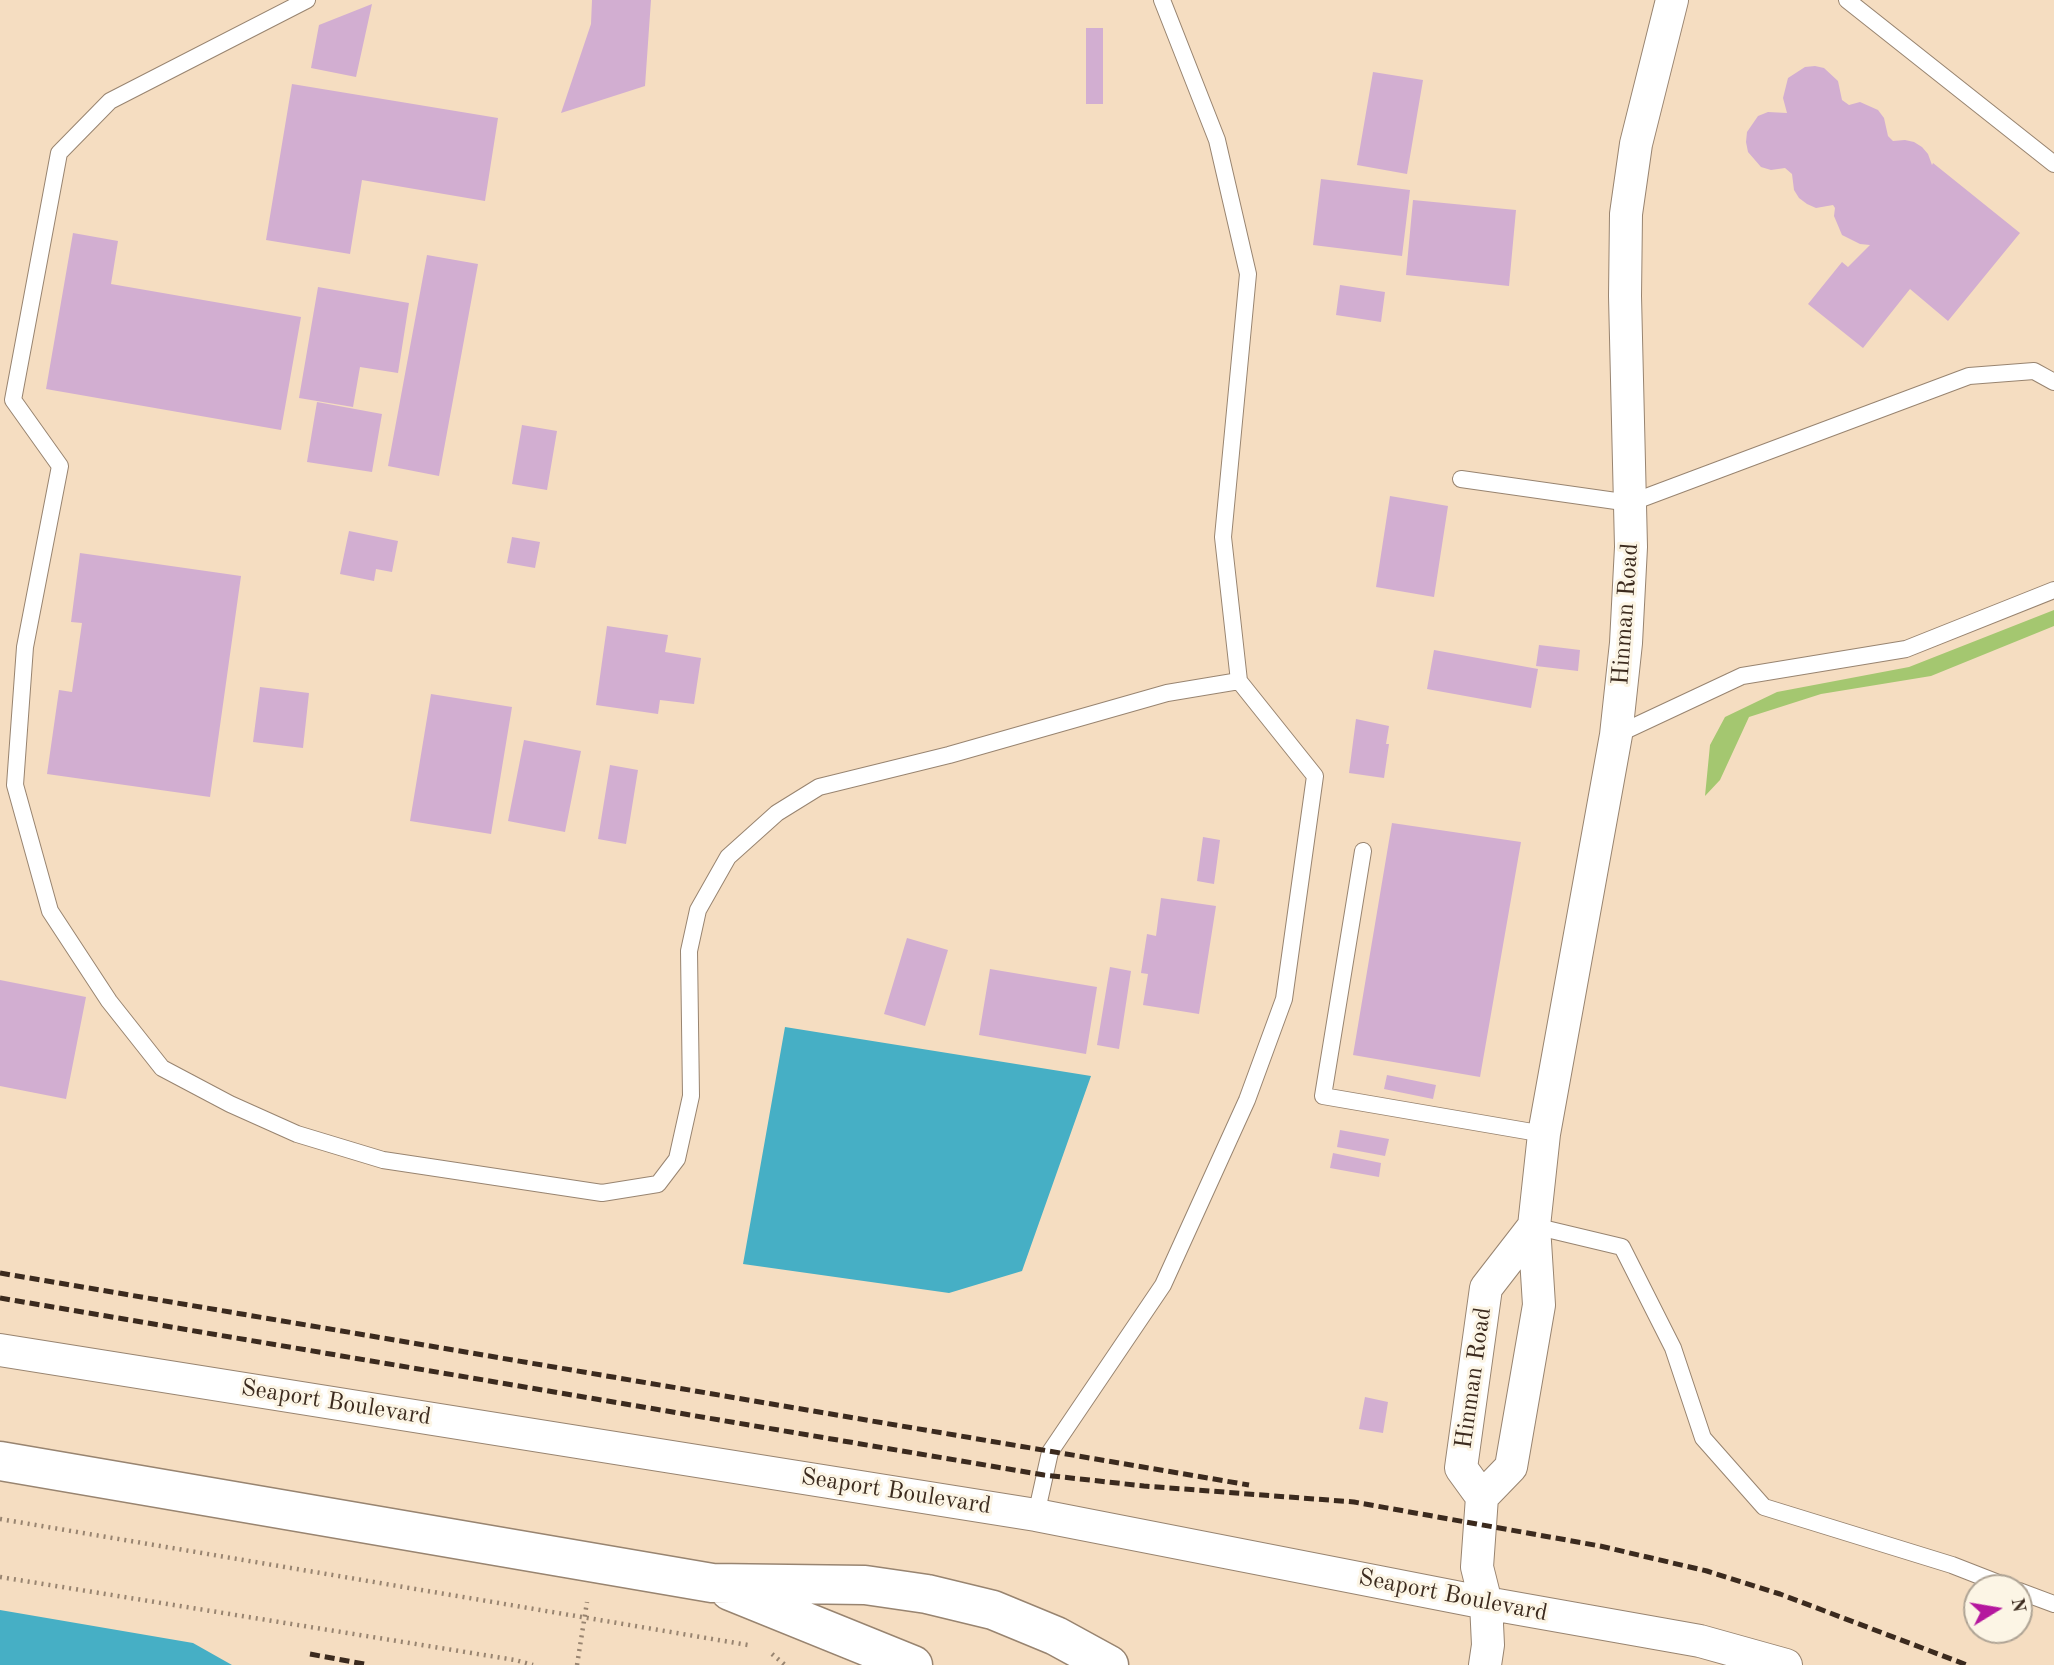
<!DOCTYPE html>
<html>
<head>
<meta charset="utf-8">
<style>
	body { margin:0 }
	#map { position:relative; width:2054px; height:1665px; overflow:hidden; background:#f5ddc1; font-family:"Old Standard TT",serif }
	canvas { display:block }
	.north { position:absolute; left:1963px; top:1574px; width:70px; height:70px; box-sizing:border-box; background:#fcf5e5; border:2px solid #afa495; border-radius:50%; rotate:79deg; font-size:19px; font-weight:700; line-height:28px; text-align:center; color:#3b2a1e }
	.north::after { content:''; display:block; margin:auto; width:24px; height:32px; background:#b5179e; clip-path:polygon(50% 0,100% 100%,50% 72%,0 100%) }
</style>
</head>
<body>
<div id="map">
<canvas width="2054" height="1665"></canvas>
<div class="north">N</div>
</div>
<script>
const c = document.querySelector('canvas').getContext('2d');
c.lineJoin = 'round';
function fill(path, color) { c.fillStyle = color; c.fill(path, 'evenodd'); }
function stroke(path, color, width, dash) { c.strokeStyle = color; c.lineWidth = width; c.lineCap = dash ? 'butt' : 'round'; c.setLineDash(dash || []); c.stroke(path); }
function write(font, color, halo, rows, align = 'center') {
  c.font = font + ' "Old Standard TT",serif'; c.lineWidth = 6; c.setLineDash([]); c.textBaseline = 'middle'; c.strokeStyle = halo; c.fillStyle = color; for (const [text, x, y, turn = 0] of rows) {
    c.save(); c.translate(x, y); c.rotate((+turn || 0) * Math.PI / 180); c.textAlign = isNaN(turn) ? turn : align; if (halo) c.strokeText(text, 0, 0); c.fillText(text, 0, 0); c.restore();
  }
}
const green = new Path2D(`
	M2054,610V626L1931,676L1821,694L1749,717L1720,780L1705,796L1710,745L1725,717L1777,692L1909,667Z`);
const water = new Path2D(`
	M785,1027L1091,1076L1022,1271L949,1293L743,1264Z
	M0,1610L193,1643L232,1665H0Z`);
const building = new Path2D(`
	M592,0H651L645,86L561,113L591,24Z
	M372,4L356,77L311,68L319,25Z
	M1086,28H1103V104H1086Z
	M1815,66L1824,68L1838,81L1842,100L1849,105L1860,102L1878,110L1884,118L1888,136L1893,141L1905,140L1914,142L1922,147L1928,154L1932,165L1933,163L2020,233L1948,321L1910,289L1863,348L1808,304L1842,262L1848,267L1870,245L1860,244L1842,235L1834,216L1835,208L1833,205L1816,208L1807,204L1799,198L1794,190L1792,174L1785,168L1771,170L1761,167L1748,152L1746,142L1747,132L1758,116L1768,112L1787,113L1783,98L1788,78L1805,67Z
	M1373,72L1423,80L1407,174L1357,165Z
	M292,84L498,118L485,201L362,180L350,254L266,240Z
	M1321,179L1410,190L1402,256L1313,245Z
	M1413,200L1516,210L1509,286L1406,275Z
	M73,233L118,241L111,284L301,317L281,430L46,389Z
	M427,255L478,264L439,476L388,466Z
	M1340,285L1385,292L1381,322L1336,315Z
	M318,287L409,303L398,373L360,367L353,407L299,398Z
	M317,402L382,414L372,472L307,462Z
	M522,425L557,431L547,490L512,484Z
	M1390,496L1448,506L1434,597L1376,587Z
	M349,531L398,541L392,572L376,569L374,581L340,574Z
	M512,537L540,542L535,568L507,563Z
	M80,553L241,576L210,797L47,774L59,690L72,692L82,623L71,622Z
	M607,626L668,635L665,652L701,658L694,704L660,700L658,714L596,705Z
	M1539,645L1580,650L1578,671L1536,666Z
	M1434,650L1538,669L1531,708L1427,689Z
	M260,687L309,693L303,748L253,742Z
	M431,694L512,707L491,834L410,821Z
	M1356,719L1389,726L1386,744H1389L1384,778L1349,773Z
	M524,740L581,751L565,832L508,821Z
	M610,765L638,770L626,844L598,839Z
	M1392,823L1521,842L1480,1077L1353,1055Z
	M1203,837L1220,840L1214,884L1197,881Z
	M1161,898L1216,906L1199,1014L1143,1005L1148,974L1141,973L1147,934L1156,936Z
	M907,938L948,950L925,1026L884,1014Z
	M1110,967L1131,971L1119,1049L1097,1045Z
	M990,969L1097,987L1086,1054L979,1035Z
	M0,980L86,997L66,1099L0,1086Z
	M1387,1075L1436,1085L1433,1099L1384,1089Z
	M1340,1130L1389,1139L1385,1156L1337,1147Z
	M1333,1153L1381,1163L1379,1177L1330,1168Z
	M1365,1397L1388,1402L1383,1433L1359,1429Z`);
const path = new Path2D(`
	M0,1519L748,1645
	M0,1577L515,1660L533,1665
	M772,1654L785,1665
	M577,1665L587,1602`);
const service = new Path2D(`
	M307,0L110,101L59,153L13,400L60,466L25,647L15,785L50,911L109,1001L162,1068L230,1104L297,1134L383,1160L602,1193L658,1184L677,1159L691,1096L689,951L698,910L728,857L777,813L819,787L949,755L1167,693L1239,681L1315,776L1284,999L1247,1100L1163,1285L1050,1452L1036,1515
	M1162,0L1217,140L1248,274L1223,537L1239,681
	M1847,0L2054,164
	M1461,479L1630,503L1969,376L2034,371L2054,382
	M1616,735L1742,676L1906,649L2054,590
	M1363,851L1323,1096L1544,1134
	M1534,1226L1622,1247L1673,1348L1703,1438L1764,1507L1952,1565L2011,1588
	M2019,1591L2054,1604`);
const minor = new Path2D(`
	M1534,1226L1544,1134L1616,735L1626,643L1631,547L1625,296L1626,214L1636,144L1672,0
	M0,1350L1036,1515L1486,1603L1700,1641L1786,1665
	M1482,1497L1461,1468L1486,1288L1534,1226L1539,1305L1511,1467L1482,1497L1477,1567L1486,1603L1488,1645L1485,1665`);
const secondary = new Path2D(`
	M0,1461L712,1583L865,1585L927,1594L993,1610L1056,1636L1109,1665
	M730,1591L913,1665`);
const rail = new Path2D(`
	M0,1273L1249,1485
	M0,1298L1044,1475L1144,1486L1354,1502L1600,1546L1707,1571L1780,1594L1967,1665
	M310,1654L369,1665`);
const streetNames = [
	["Hinman Road",1626,614,-86],
	["Hinman Road",1474,1378,-82],
	["Seaport Boulevard",336,1403,9],
	["Seaport Boulevard",896,1492,9],
	["Seaport Boulevard",1453,1596,11]
];
fill(green, '#a4c770');
fill(water, '#46afc5');
fill(building, '#d2aed1');
stroke(service, '#988470', 18);
stroke(minor, '#988470', 34);
stroke(secondary, '#988470', 41);
stroke(path, '#988470', 4.5, [2, 5]);
stroke(service, '#fff', 16);
stroke(minor, '#fff', 32);
stroke(secondary, '#fff', 38);
stroke(rail, '#3b2a1e', 5, [10, 5]);
write('24px', '#3b2a1e', '#fcf5e5', streetNames);
</script>
</body>
</html>
